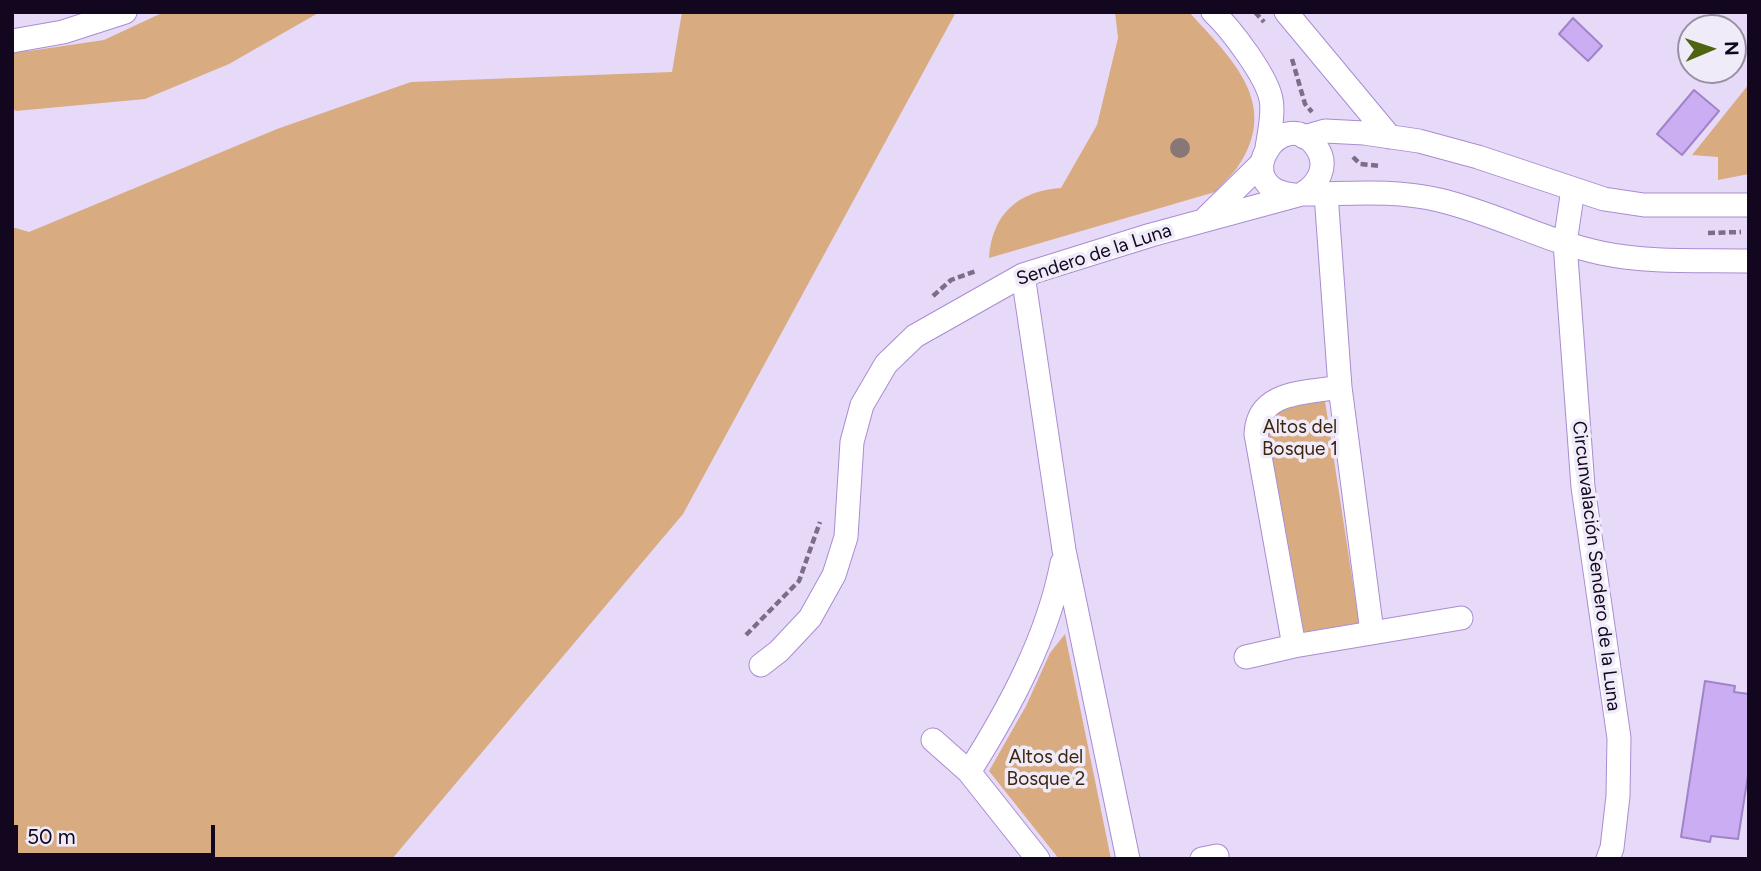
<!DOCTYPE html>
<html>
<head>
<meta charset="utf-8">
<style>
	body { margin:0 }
	#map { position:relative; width:1761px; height:871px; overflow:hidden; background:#e6daf8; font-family:Figtree,sans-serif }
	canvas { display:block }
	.frame { position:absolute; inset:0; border:14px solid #13071f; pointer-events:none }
	.north { position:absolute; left:1677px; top:14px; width:70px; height:70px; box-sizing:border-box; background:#f0ebf9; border:2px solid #9890a2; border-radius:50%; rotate:88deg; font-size:19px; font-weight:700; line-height:28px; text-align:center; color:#13071f }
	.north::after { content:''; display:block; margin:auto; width:24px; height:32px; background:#4f6410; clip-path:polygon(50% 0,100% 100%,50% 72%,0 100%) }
	.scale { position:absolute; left:14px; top:825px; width:201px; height:32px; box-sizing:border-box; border:4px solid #13071f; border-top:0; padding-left:9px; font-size:21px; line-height:24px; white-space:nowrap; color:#13071f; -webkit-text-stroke:5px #f0ebf9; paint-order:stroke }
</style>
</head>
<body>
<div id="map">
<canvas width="1761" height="871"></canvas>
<div class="frame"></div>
<div class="north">N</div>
<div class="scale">50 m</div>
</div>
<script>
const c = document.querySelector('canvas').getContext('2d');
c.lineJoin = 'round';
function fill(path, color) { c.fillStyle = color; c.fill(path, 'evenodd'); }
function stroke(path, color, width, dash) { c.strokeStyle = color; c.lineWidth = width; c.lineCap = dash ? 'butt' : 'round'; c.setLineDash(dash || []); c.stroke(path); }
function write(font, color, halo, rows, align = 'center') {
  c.font = font + ' Figtree,sans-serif'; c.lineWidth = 7; c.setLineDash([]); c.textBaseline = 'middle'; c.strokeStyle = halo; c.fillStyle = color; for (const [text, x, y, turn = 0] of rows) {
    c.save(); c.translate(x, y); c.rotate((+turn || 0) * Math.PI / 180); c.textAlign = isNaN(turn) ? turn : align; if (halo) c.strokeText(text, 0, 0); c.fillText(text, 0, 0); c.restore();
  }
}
const green = new Path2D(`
	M164,12H320L229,64L145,99L16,111L12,108V51H29L104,40Z
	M682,12H956L683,514L392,859H12V227L29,232L277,129L411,82L672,72Z
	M1115,12H1189C1231,58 1282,104 1237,168C1231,176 1222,184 1215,192L989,258C992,214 1018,191 1061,188L1097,125L1118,38Z
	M1749,84V174L1718,180V157L1692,155Z
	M1325,401L1359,623L1304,632L1268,433C1270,405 1302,406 1325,401Z
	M1065,634L1111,859H1059L989,771L1026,706L1050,653Z`);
const building = new Path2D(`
	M1573,18L1602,46L1588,61L1559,34Z
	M1694,90L1719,111L1682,155L1657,134Z
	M1705,681L1735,686L1734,692L1749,694V769L1738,839L1711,836L1710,842L1681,837Z`);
const path = new Path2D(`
	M1255,12L1264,22
	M1292,59L1305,104L1312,112
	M1353,157L1360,164L1380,166
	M1708,233L1741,232
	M933,296L951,280L976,271
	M746,635L799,581L820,522`);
const minor = new Path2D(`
	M1213,12C1231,29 1266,75 1271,99C1274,114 1269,134 1267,148
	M1286,12L1390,137
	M12,41L63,32L125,12
	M1304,137L1325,131L1364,133L1419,141L1478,157L1604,199L1644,205H1749
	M1573,189L1565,243L1583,487L1619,738L1618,796L1612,848L1608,859
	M1302,194C1348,194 1393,189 1439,200C1494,213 1545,241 1601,253C1649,263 1699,260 1749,261
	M1326,194L1340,387L1372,632
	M1207,217L1262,163
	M1023,275L1064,550L1128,859
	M1294,646L1256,434C1258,390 1306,393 1340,387
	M1246,657L1294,646L1461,618
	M761,665L779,651L810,618L834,575L846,537L852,442L862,405L886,364L915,336L1023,275L1151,235L1302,194C1318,185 1329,166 1317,148C1283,99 1225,188 1294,195
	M933,740L969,772L1038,859
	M969,772C1009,709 1048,637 1062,563
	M1202,859L1217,856`);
const trees = [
	[1180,148]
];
const streetNames = [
	["Sendero de la Luna",1094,255,-18],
	["Circunvalación Sendero de la Luna",1596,566,83]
];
const parkNames = [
	["Altos del",1300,427],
	["Bosque 1",1300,449],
	["Altos del",1046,757],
	["Bosque 2",1046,779]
];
fill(green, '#d9ab81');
fill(building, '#cbadf4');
stroke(building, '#a184c8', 2);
stroke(minor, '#aa8cd1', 25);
stroke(path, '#7a6e89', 4.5, [7, 3.5]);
stroke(minor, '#fff', 23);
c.fillStyle = '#897677';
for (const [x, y] of trees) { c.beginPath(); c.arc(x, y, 10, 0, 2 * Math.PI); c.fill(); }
write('19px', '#13071f', '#f0ebf9', streetNames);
write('19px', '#3d250d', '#f0ebf9', parkNames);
</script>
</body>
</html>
